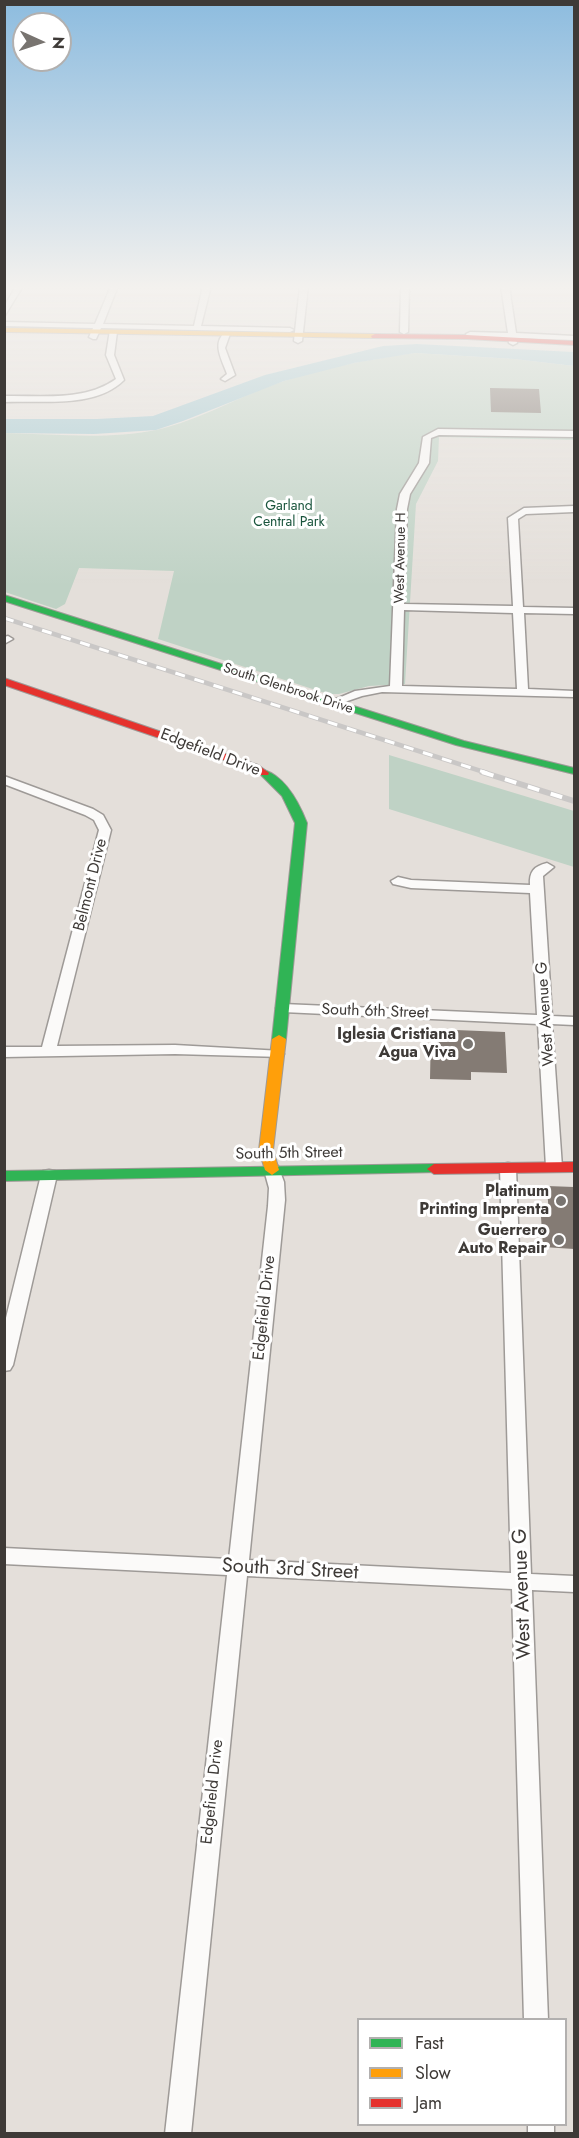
<!DOCTYPE html>
<html>
<head>
<meta charset="utf-8">
<style>
	body { margin:0 }
	#map { position:relative; width:579px; height:2138px; overflow:hidden; background:#e4dfda; font-family:Jost,sans-serif }
	canvas { display:block }
	.frame { position:absolute; inset:0; border:6px solid #3e3a37; pointer-events:none }
	.legend { position:absolute; left:357px; top:2018px; width:210px; height:108px; box-sizing:border-box; background:#fff; border:2px solid #b2b0af; margin:0; padding:8px 10px; list-style:none; font-size:18px; color:#3e3a37 }
	.legend li { display:flex; align-items:center; gap:12px; height:30px }
	.legend b { width:30px; border:2px solid #b2b0af }
	.north { position:absolute; left:12px; top:12px; width:60px; height:60px; box-sizing:border-box; background:#fff; border:2px solid #b2b0af; border-radius:50%; rotate:93deg; font-size:16px; font-weight:700; line-height:24px; text-align:center; color:#3e3a37 }
	.north::after { content:''; display:block; margin:auto; width:21px; height:27px; background:#787470; clip-path:polygon(50% 0,100% 100%,50% 72%,0 100%) }
</style>
</head>
<body>
<div id="map">
<canvas width="579" height="2138"></canvas>
<div class="frame"></div>
<ul class="legend">
<li><b style="height:8px;background:#30b455"></b>Fast</li>
<li><b style="height:8px;background:#ff9f0a"></b>Slow</li>
<li><b style="height:8px;background:#e5322d"></b>Jam</li>
</ul>
<div class="north">N</div>
</div>
<script>
const c = document.querySelector('canvas').getContext('2d');
c.lineJoin = 'round';
function fill(path, color) { c.fillStyle = color; c.fill(path, 'evenodd'); }
function stroke(path, color, width, dash) { c.strokeStyle = color; c.lineWidth = width; c.lineCap = dash ? 'butt' : 'round'; c.setLineDash(dash || []); c.stroke(path); }
function write(font, color, halo, rows, align = 'center') {
  c.font = font + ' Jost,sans-serif'; c.lineWidth = 6; c.setLineDash([]); c.textBaseline = 'middle'; c.strokeStyle = halo; c.fillStyle = color; for (const [text, x, y, turn = 0] of rows) {
    c.save(); c.translate(x, y); c.rotate((+turn || 0) * Math.PI / 180); c.textAlign = isNaN(turn) ? turn : align; if (halo) c.strokeText(text, 0, 0); c.fillText(text, 0, 0); c.restore();
  }
}
const green = new Path2D(`
	M415,353L514,359L574,366V440L439,437L438,461L416,504L405,684L369,686L339,694H328L158,639L174,571L79,568L65,604L56,609L5,592V433C54,434 107,440 156,430C201,420 241,395 284,381C326,367 371,359 415,353Z
	M389,755L574,811V867L389,809Z`);
const water = new Path2D(`
	M417,344L574,352V366L514,359L415,353L354,363L284,381L183,421L156,430L94,434L5,433V419H97L153,416L265,375L383,346Z`);
const building = new Path2D(`
	M490,388L539,389L541,413L491,412Z
	M431,1029L505,1032L507,1073L471,1072V1080L430,1079Z
	M547,1186L574,1187V1249L543,1247L541,1217H549Z`);
const street = new Path2D(`
	M16,286H23L4,317V307Z
	M111,286H118L103,324L194,326L203,286H211L201,326L290,328L294,330L290,332L101,328L96,339H93L89,337L93,328L4,326V322L95,324Z
	M300,286H308L302,341L298,343L294,341Z
	M401,286H409L408,332L404,334L400,332Z
	M501,286H509L516,333L574,336V340L516,338L517,343L513,345L509,343L508,338L467,336L466,334L470,332L508,333Z
	M110,330L117,332L114,355L124,380C95,409 42,400 4,402V396C41,395 84,402 116,379L106,355Z
	M226,332L230,334L225,348L235,375L225,381L221,379L227,374C222,360 211,342 226,332Z
	M438,429L574,431V437L439,435L431,438L429,463L410,494L407,509L404,604L513,606L508,518L524,508L574,506V512L526,514L518,519L523,607L574,608V614L524,613L528,689L574,691V697L382,692L362,696L333,706L327,703L355,691L390,686L397,509L400,494L419,463L423,437ZM404,610L513,613L517,689L402,686Z
	M8,636L13,639L4,644V637Z
	M4,776L93,809L103,815L111,830L57,1046L175,1045L282,1051L284,1054L282,1057L175,1054L4,1057V1047H42L99,830L94,820L85,815L4,784Z
	M547,863L554,867L543,876L552,1016L574,1017V1025L552,1024L562,1167L560,1171H548L546,1167L538,1024L283,1012L276,1008L283,1004L537,1015L530,893L411,888L393,884L391,881L398,877L411,880L530,885C529,872 534,866 547,863Z
	M508,1163L514,1164L516,1168L531,1574L574,1576V1592L532,1590L548,2020H524L512,1589L247,1576L191,2134H165L227,1575L4,1564V1548L229,1559L268,1206L269,1188L264,1170L266,1166H278L284,1182L285,1200L249,1560L511,1573L500,1168L502,1164Z
	M49,1170L55,1171L57,1175L13,1365L10,1370L4,1371V1326L41,1175L43,1171Z
	M528,2124H554V2134H528Z`);
const fast = new Path2D(`
	M4,595L464,741L574,768V774L456,745L4,601Z
	M264,770C286,777 299,803 307,823L286,1039L279,1043L272,1039L295,823L282,796L259,773Z
	M434,1164L439,1166L441,1169L439,1172L4,1181V1171Z`);
const slow = new Path2D(`
	M4,328L375,334L379,336L375,338L4,332Z
	M279,1035L286,1039L273,1150L279,1170L272,1175L265,1170L259,1150L272,1039Z`);
const jam = new Path2D(`
	M375,334L467,335L574,341V345L467,339L372,338L371,336Z
	M4,678L258,765L269,773L268,775H260L250,769L4,685Z
	M574,1162V1172L434,1174L427,1169L434,1164Z`);
const railFar1 = new Path2D(`
	M4,618L487,773`);
const rail = new Path2D(`
	M482,772L574,801`);
const markers = [
	[468,1044,6,"#787470"],
	[561,1201,6,"#787470"],
	[559,1240,6,"#787470"]
];
const farParknames = [
	["Garland",289,507],
	["Central Park",289,523]
];
const farStreetnames = [
	["West Avenue H",401,558,-89],
	["South Glenbrook Drive",288,689,18]
];
const streetNames = [
	["Edgefield Drive",210,753,21],
	["Belmont Drive",91,885,-76],
	["South 6th Street",375,1012,2],
	["West Avenue G",546,1014,-94],
	["South 5th Street",289,1154,-1],
	["Edgefield Drive",265,1308,-84],
	["Edgefield Drive",213,1792,-84]
];
const poiNames = [
	["Iglesia Cristiana",456,1035],
	["Agua Viva",456,1053],
	["Platinum",549,1192],
	["Printing Imprenta",549,1210],
	["Guerrero",547,1231],
	["Auto Repair",547,1249]
];
const nearStreetnames = [
	["South 3rd Street",290,1570,3],
	["West Avenue G",523,1594,-92]
];
fill(green, '#bfd2c5');
fill(water, '#a4c9d1');
fill(building, '#847b74');
stroke(street, '#9e9a97', 3);
stroke(fast, '#9e9a97', 2);
stroke(slow, '#9e9a97', 2);
stroke(jam, '#9e9a97', 2);
fill(street, '#fbfaf9');
fill(fast, '#30b455');
fill(slow, '#ff9f0a');
fill(jam, '#e5322d');
stroke(railFar1, '#c9c7c6', 4.5);
stroke(rail, '#c9c7c6', 6);
stroke(railFar1, '#fff', 3, [10]);
stroke(rail, '#fff', 4, [12]);
const sky = c.createLinearGradient(0, 0, 0, 586);
sky.addColorStop(0, '#8dbcdf');
sky.addColorStop(0.49, '#f3f1ee');
sky.addColorStop(1, '#f3f1ee00');
c.fillStyle = sky;
c.fillRect(0, 0, 579, 586);
for (const [x, y, r, color] of markers) { const dot = new Path2D(); dot.arc(x, y, r, 0, 2 * Math.PI); c.fillStyle = color; c.fill(dot); stroke(dot, '#fff', 2); }
write('14px', '#19543c', '#fff', farParknames);
write('14px', '#3e3a37', '#fff', farStreetnames);
write('16px', '#3e3a37', '#fff', streetNames);
write('bold 16px', '#3e3a37', '#fff', poiNames, 'right');
write('20px', '#3e3a37', '#fff', nearStreetnames);
</script>
</body>
</html>
